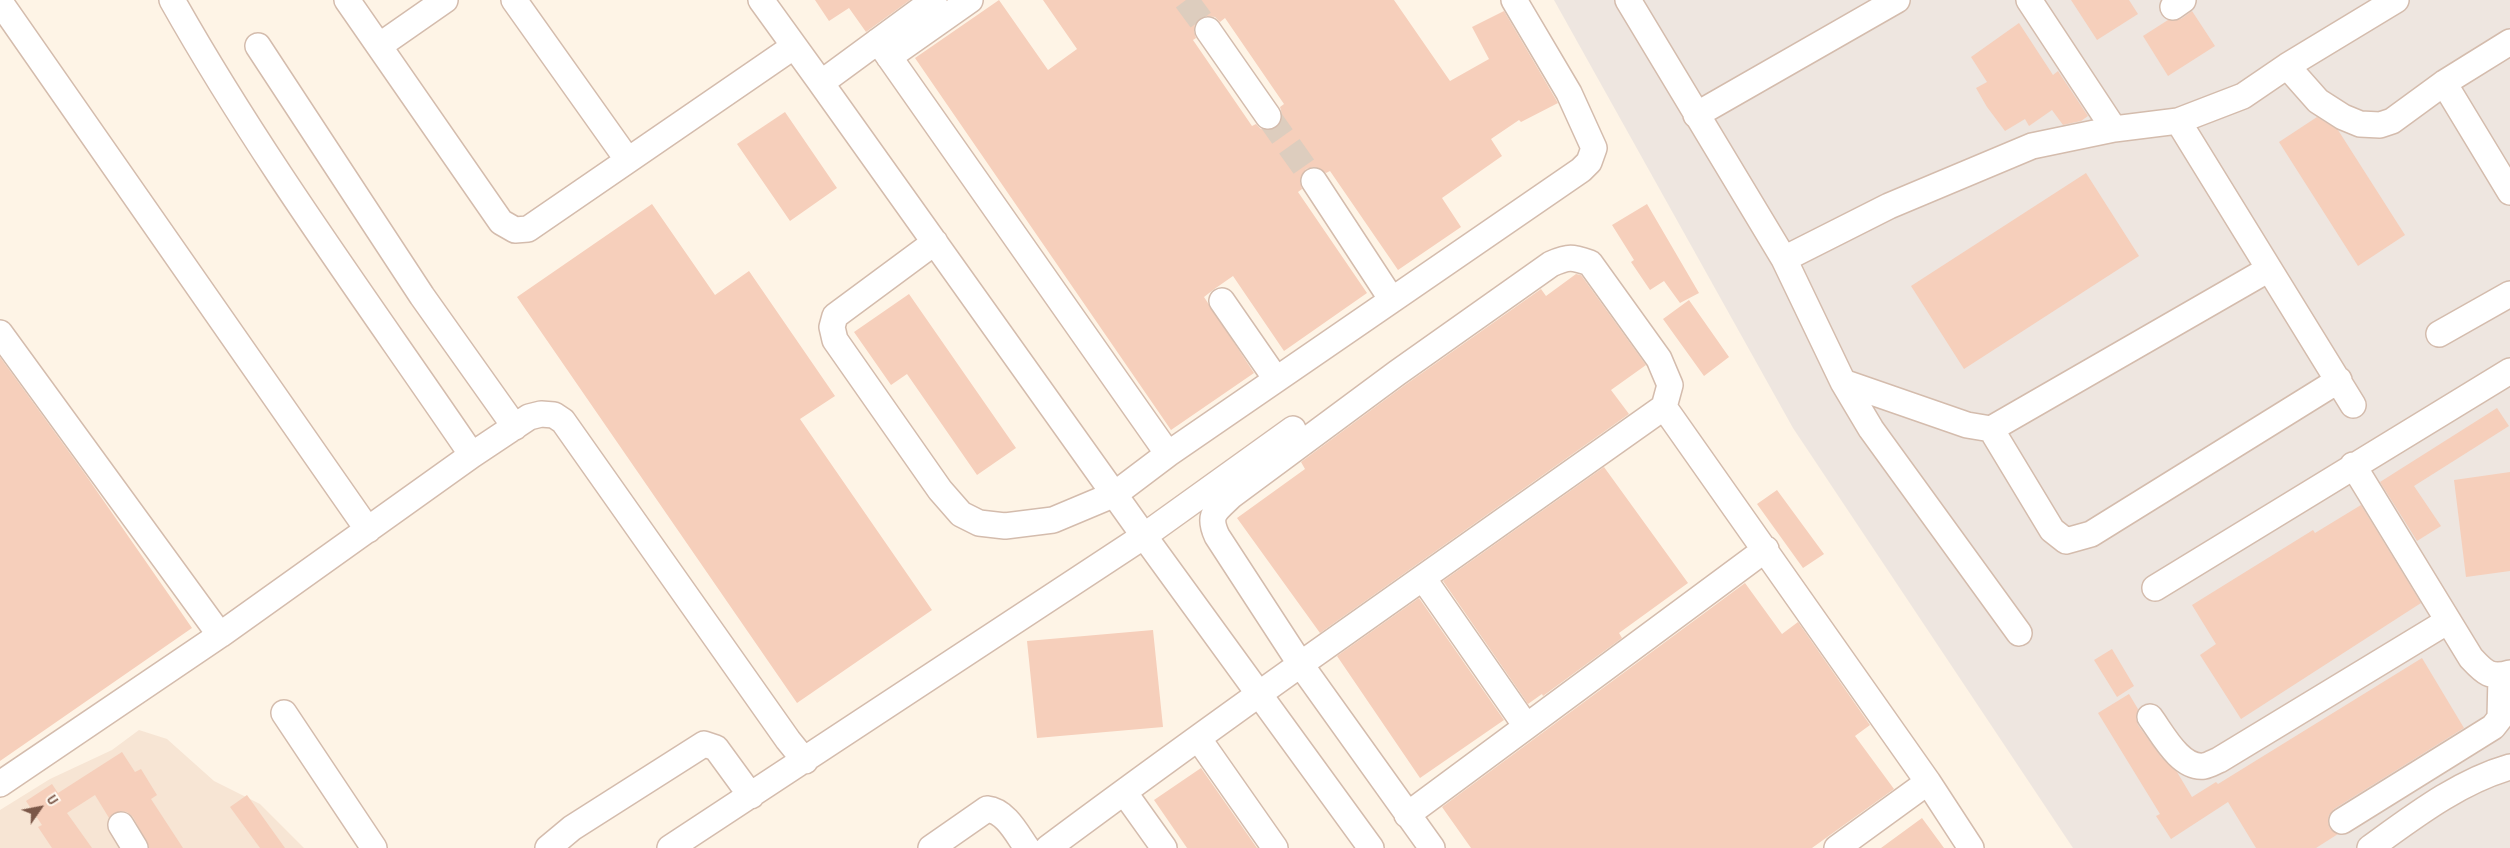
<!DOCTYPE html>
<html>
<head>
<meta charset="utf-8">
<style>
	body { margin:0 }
	#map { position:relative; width:2510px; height:848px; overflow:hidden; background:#fef4e6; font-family:"Archivo Narrow",sans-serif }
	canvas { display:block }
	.north { position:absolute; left:15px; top:783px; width:50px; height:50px; -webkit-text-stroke:4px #fff8ef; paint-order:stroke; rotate:57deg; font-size:14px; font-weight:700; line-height:20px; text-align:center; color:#7b5748 }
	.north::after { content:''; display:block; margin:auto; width:18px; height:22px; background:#7b5748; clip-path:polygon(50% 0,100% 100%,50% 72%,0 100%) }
</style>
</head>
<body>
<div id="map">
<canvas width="2510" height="848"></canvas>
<div class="north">U</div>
</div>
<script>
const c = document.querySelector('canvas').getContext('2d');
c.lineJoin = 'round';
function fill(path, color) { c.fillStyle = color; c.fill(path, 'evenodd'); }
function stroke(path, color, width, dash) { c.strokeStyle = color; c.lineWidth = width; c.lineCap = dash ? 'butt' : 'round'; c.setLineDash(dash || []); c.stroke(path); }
const residential = new Path2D(`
	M139,730L167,739L214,781L260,804L304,848H0V810L50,779L112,750Z`);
const industrial = new Path2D(`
	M1554,0H2510V848H2073L1793,428Z`);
const building = new Path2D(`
	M815,0H910L866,32L849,8L829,21Z
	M999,0L1048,70L1077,49L1043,0H1394L1450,81L1489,59L1472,27L1504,11L1558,103L1521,122L1519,120L1491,139L1502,156L1442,198L1461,227L1398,270L1330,171L1326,173L1314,167L1306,169L1300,181L1302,189L1298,192L1367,293L1284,351L1233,276L1213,290L1204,297L1254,373L1171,430L915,58ZM1207,16L1215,17L1220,22L1225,18L1284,104L1280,107L1282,114L1281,122L1276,128L1269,130L1261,129L1256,124L1252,126L1193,40L1196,38L1194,31L1195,23L1200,18Z
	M2071,0H2129L2138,14L2097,40Z
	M2192,11L2215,46L2168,76L2143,36L2168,20L2181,19Z
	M2019,23L2053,75L2058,71L2088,116L2081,121L2063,125L2052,110L2029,126L2025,119L2005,131L1987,107L1976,88L1987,82L1971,57Z
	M785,112L837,188L790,221L737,144Z
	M2317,117L2338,130L2405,235L2358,266L2279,142Z
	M2086,173L2139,256L1964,369L1911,286Z
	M652,204L715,295L749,271L835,396L800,419L932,610L797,703L517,297Z
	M1647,204L1699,293L1680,303L1664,281L1650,290L1631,262L1634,260L1612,225Z
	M1576,274L1581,275L1646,365L1611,390L1629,414L1320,633L1237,518L1305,469L1301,462L1405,385L1541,289L1546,296Z
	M909,294L1016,448L977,475L907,374L891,385L854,332Z
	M1689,300L1729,357L1704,376L1663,319Z
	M0,357L85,474L192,628L0,761Z
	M2497,408L2509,426L2414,486L2441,526L2417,541L2380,482Z
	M1604,467L1688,583L1619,633L1622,638L1543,696L1542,694L1528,704L1443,581Z
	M2510,472V571L2466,577L2454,480Z
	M1777,490L1824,554L1803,568L1757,504Z
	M2361,505L2421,603L2241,719L2200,655L2216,644L2192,605L2313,530L2315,533Z
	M1745,583L1782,634L1798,622L1870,725L1855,736L1894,789L1812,848H1471L1442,807Z
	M1419,598L1504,720L1420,778L1337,656Z
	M1153,630L1163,727L1037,738L1027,641Z
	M2112,649L2134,686L2117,697L2094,660Z
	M2422,658L2464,728L2334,809L2329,815L2328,822L2330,829L2338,834L2316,848H2256L2228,802L2171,839L2156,816L2160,814L2098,713L2129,694L2138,709L2136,718L2138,725L2161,757L2177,772L2192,797L2216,782L2218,784Z
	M122,752L135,772L141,769L157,795L151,799L183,848H149L133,817L127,812L120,811L109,818L95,795L67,813L92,848H52L38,827L42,825L26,801L52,784L58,793Z
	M1201,768L1257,848H1187L1154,800Z
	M247,795L285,848H260L230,807Z
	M1922,818L1944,848H1881Z`);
const minorTunnel = new Path2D(`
	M1186,0L1208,30
	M1268,116L1314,181`);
const minor = new Path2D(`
	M172,0C261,158 370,305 472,455
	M347,0L501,222L515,230L528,229L793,47
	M514,0L627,159
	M761,0L821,83L934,0
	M1628,0L1784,259L1889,206L2032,146L2114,129L2178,121L2243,96L2287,66L2396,0
	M2029,0L2114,129
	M0,2L368,530
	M2173,7L2183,0
	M1208,30L1268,116
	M878,41L1168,454
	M258,46L422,296L515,427
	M379,46L445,0
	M889,57L970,0
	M2287,66L2318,101L2343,117L2360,124L2380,125L2392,121L2444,83L2510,42
	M821,83L1144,536L1371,848
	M2444,83L2510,192
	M1696,115L1897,0
	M2178,121L2353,405
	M935,242L835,316L832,327L835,340L940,490L961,514L979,523L1005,526L1053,520L1115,494L1168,454L1392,300L1314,181
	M1784,259L1843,382L1871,429L2019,633
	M1392,300L1581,170L1589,162L1594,148L1569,93L1514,0
	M1222,301L1276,379
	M0,333L220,635
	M2439,334L2510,294
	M1843,382L1967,425L1991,429L2269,269
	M1664,407L1928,782L1971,848
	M1991,429L2052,530L2066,541L2091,534L2339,380
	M2353,465L2471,658C2484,672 2490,679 2510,673
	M1423,578L1526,726
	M2155,588L2510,371
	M284,713L374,848
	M2150,717C2162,733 2180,769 2204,766C2209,765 2214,762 2219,760L2448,621
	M1198,738L1275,848
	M0,784L220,635L472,455L529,417L541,414L554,415L563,421L788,740L805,761
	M1124,792L1164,848
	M1407,815L1766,549
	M2342,821L2493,727L2500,718L2501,676
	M121,825L135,848
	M548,848L572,828L704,744L716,748L751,796
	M670,848L1144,536L1293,429
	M931,848L987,809C1006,811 1017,834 1027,848
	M1048,848C1134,784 1221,721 1308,659L1664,407L1670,385L1659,359L1590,263C1572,257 1569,256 1551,264L1397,373L1231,496C1216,511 1207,514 1217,536L1301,665L1432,848
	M1837,848L1928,782
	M2370,848C2413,817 2458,782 2510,767`);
fill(residential, '#f7e5d4');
fill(industrial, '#eee6e0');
fill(building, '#f6cfbb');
stroke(minorTunnel, '#ddcdbe', 25, [25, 12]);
stroke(minor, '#d4bcad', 28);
stroke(minor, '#fff', 25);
</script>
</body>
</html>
